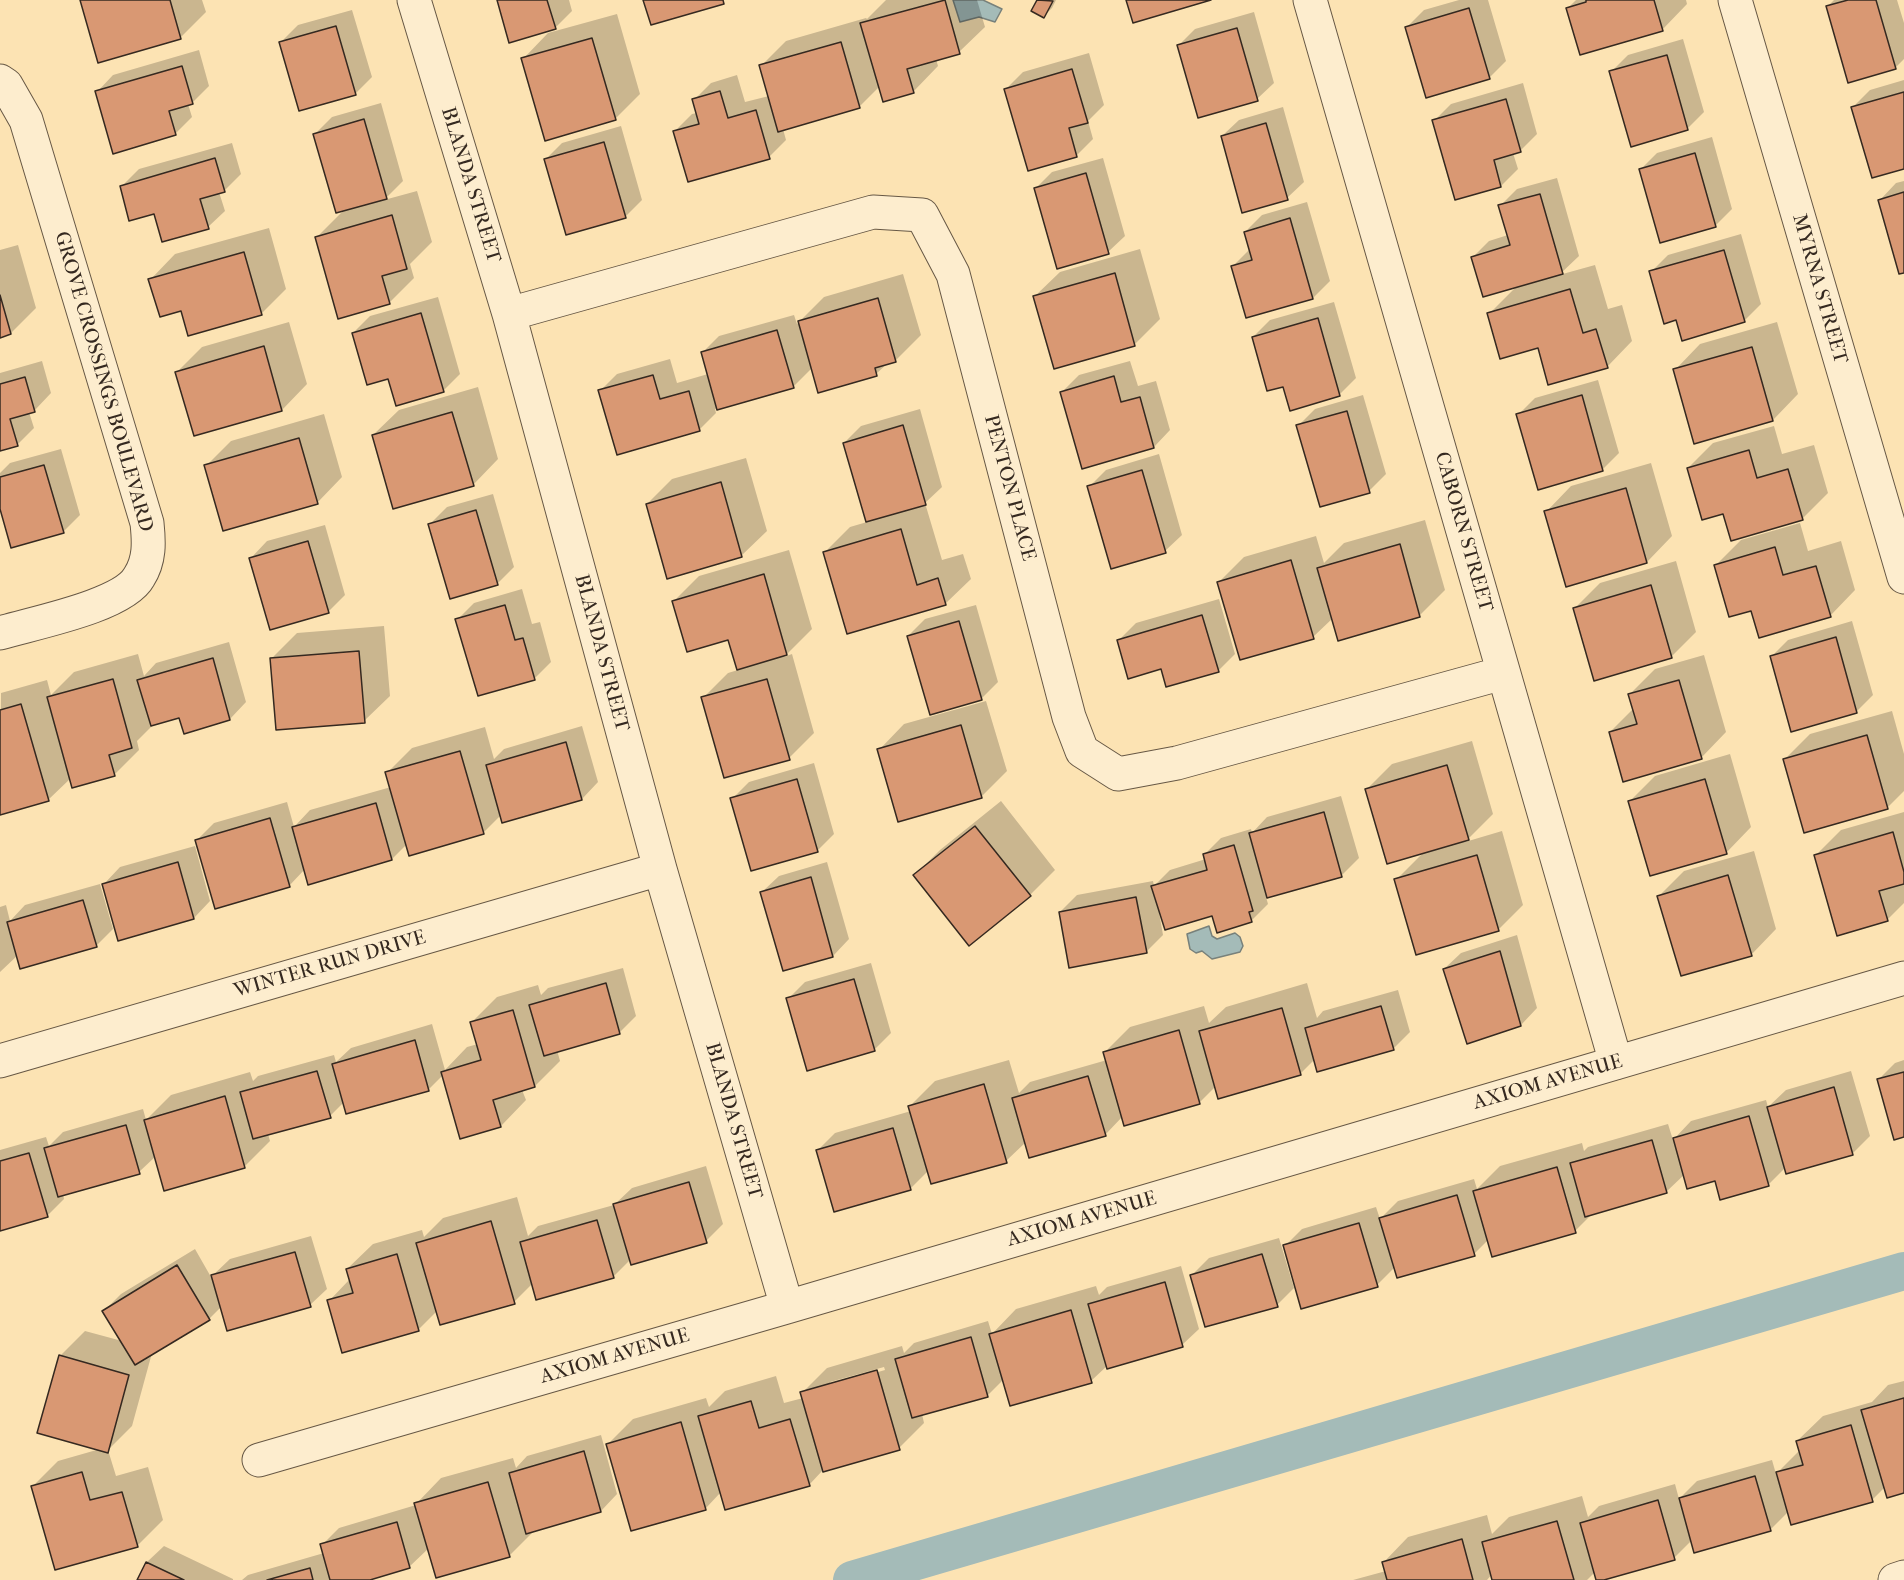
<!DOCTYPE html>
<html>
<head>
<meta charset="utf-8">
<style>
	body { margin:0 }
	canvas { display:block; background:#fce3b3 }
</style>
</head>
<body>
<canvas width="1904" height="1580"></canvas>
<script>
const c = document.querySelector('canvas').getContext('2d');
c.lineJoin = 'round';
function fill(path, color) { c.fillStyle = color; c.fill(path, 'evenodd'); }
function stroke(path, color, width, dash) { c.strokeStyle = color; c.lineWidth = width; c.lineCap = dash ? 'butt' : 'round'; c.setLineDash(dash || []); c.stroke(path); }
function write(font, color, halo, rows, align = 'center') {
  c.font = font + ' "IM FELL French Canon",serif'; c.lineWidth = 6; c.setLineDash([]); c.textBaseline = 'middle'; c.strokeStyle = halo; c.fillStyle = color; for (const [text, x, y, turn = 0] of rows) {
    c.save(); c.translate(x, y); c.rotate((+turn || 0) * Math.PI / 180); c.textAlign = isNaN(turn) ? turn : align; if (halo) c.strokeText(text, 0, 0); c.fillText(text, 0, 0); c.restore();
  }
}
const water = new Path2D(`
	M953,0H983L1002,9L995,22L979,17L960,22Z
	M1209,926L1212,936L1217,939L1235,933L1240,937L1243,946L1240,952L1212,959L1202,951L1196,953L1190,949L1187,934Z`);
const shadow = new Path2D(`
	M82,0H202L206,12L181,37Z
	M498,0H569L572,11L555,28Z
	M886,0H977L985,27L959,52L936,59L938,66L913,92L880,86L859,107L783,129L786,140L769,157L675,131L692,114L697,113L694,100L711,83L737,75L745,102L769,96L761,66L786,41L866,18L867,19Z
	M1038,0H1056L1052,8L1044,16L1033,10Z
	M1459,0H1488L1506,61L1489,78L1407,27L1424,10Z
	M1576,0H1686L1687,4L1662,30L1568,8Z
	M1834,0H1897L1904,23V59L1895,68L1827,7Z
	M352,10L372,77L355,94L281,42L298,25Z
	M1254,12L1274,83L1257,99L1178,46L1195,29Z
	M617,14L640,94L615,119L523,59L548,33Z
	M1683,39L1704,112L1687,129L1611,72L1628,55Z
	M199,50L209,86L192,103L188,104L192,117L175,134L97,92L113,75Z
	M1089,53L1104,105L1088,121L1093,139L1076,156L1006,89L1023,72Z
	M1904,80V167L1853,107L1870,90Z
	M1523,83L1537,134L1520,151L1513,153L1518,169L1501,186L1456,198L1434,121L1451,104Z
	M381,103L403,181L384,200L417,191L432,242L410,264L414,278L389,303L317,237L345,209L315,134L332,117Z
	M1283,107L1304,182L1287,198L1222,136L1239,120Z
	M621,126L642,200L625,217L545,160L562,143Z
	M1712,137L1732,209L1715,226L1640,170L1657,153Z
	M232,143L241,174L224,191L219,192L225,211L208,227L155,212L122,186L139,169Z
	M1103,158L1125,236L1108,252L1035,189L1052,172Z
	M1557,178L1579,256L1559,275L1595,265L1608,309L1622,305L1632,341L1607,367L1539,346L1489,314L1517,286L1472,258L1489,241L1508,235L1500,206L1517,189Z
	M1904,181V271L1880,200L1896,183Z
	M1307,202L1330,281L1313,298L1247,316L1233,266L1250,249L1245,232L1262,215Z
	M269,228L286,289L261,314L182,309L150,280L175,254Z
	M1741,234L1761,304L1744,321L1677,319L1651,272L1668,255Z
	M18,245L36,308L11,333L0,336V250Z
	M1140,249L1160,319L1135,344L1055,367L1034,297L1060,272Z
	M903,274L921,335L896,360L889,362L876,374L812,368L793,387L715,409L716,413L700,429L600,391L617,374L670,359L677,383L708,374L702,353L719,336L794,315L797,324L824,297Z
	M438,297L460,374L443,391L389,377L353,333L370,316Z
	M1334,302L1356,378L1339,395L1284,385L1253,337L1270,320Z
	M289,322L307,384L282,410L195,434L177,372L202,347Z
	M1777,322L1798,394L1773,420L1695,442L1675,370L1700,344Z
	M42,361L51,393L35,410L29,412L34,428L17,445L0,449V373Z
	M1130,361L1138,386L1156,381L1170,430L1154,447L1062,392L1079,375Z
	M1598,380L1619,453L1602,470L1518,415L1535,398Z
	M478,387L498,459L473,485L373,435L399,410Z
	M1363,395L1386,474L1369,491L1298,426L1315,409Z
	M920,409L942,487L925,503L942,560L963,554L971,579L945,604L825,552L850,527L867,522L844,443L861,426Z
	M324,414L342,477L317,503L206,466L231,441Z
	M1774,426L1782,454L1814,445L1828,493L1802,519L1724,512L1688,468L1713,443Z
	M61,449L80,515L63,532L0,504V473L10,463Z
	M1159,454L1182,535L1165,551L1089,487L1106,470Z
	M746,458L767,531L741,556L647,504L672,479Z
	M1651,463L1672,536L1647,562L1567,585L1546,512L1571,486Z
	M493,494L514,567L497,584L430,524L447,507Z
	M1425,520L1445,590L1420,615L1339,639L1333,618L1313,637L1219,582L1244,557L1316,536L1324,563L1344,543Z
	M1800,523L1808,551L1841,541L1855,590L1830,616L1752,609L1716,565L1741,540Z
	M325,525L345,595L328,612L251,558L267,541Z
	M789,550L812,629L784,657L792,654L814,733L789,758L703,698L728,673L738,670L729,638L674,601L699,576Z
	M1676,561L1696,632L1671,657L1575,608L1600,583Z
	M522,589L532,624L540,622L551,662L534,679L457,620L474,603Z
	M1219,599L1235,654L1218,671L1162,667L1119,640L1136,623Z
	M976,605L998,682L981,699L908,636L925,619Z
	M1852,621L1873,695L1856,712L1771,657L1788,640Z
	M384,626L390,696L364,721L271,659L297,633Z
	M229,642L246,702L230,719L180,716L155,723L137,741L139,750L114,775L71,778L48,800L0,814L1,693L47,680L51,695L74,672L138,654L144,676L156,663Z
	M1704,655L1726,732L1701,758L1610,732L1634,708L1630,694L1655,669Z
	M986,701L1007,771L981,797L879,750L904,724Z
	M1892,711L1904,754V791L1887,808L1785,759L1810,734Z
	M582,726L598,782L582,799L501,815L483,833L407,844L392,859L305,869L289,886L197,840L214,823L287,802L294,827L310,810L391,787L387,773L412,748L485,727L494,759L504,749Z
	M1472,741L1493,814L1465,842L1502,831L1523,905L1498,930L1396,880L1424,852L1367,789L1392,764Z
	M1730,754L1751,827L1726,853L1630,801L1655,776Z
	M814,763L834,834L817,851L732,799L749,782Z
	M1341,796L1359,858L1342,875L1266,897L1268,904L1251,921L1213,914L1159,912L1163,935L1146,952L1060,912L1077,895L1153,881L1154,886L1170,870L1206,859L1204,855L1221,838L1251,829L1252,833L1267,817Z
	M1001,801L1055,870L1030,895L915,875L940,850Z
	M1904,812V903L1887,920L1815,856L1841,830Z
	M195,846L210,901L194,918L119,939L104,884L120,867Z
	M1754,851L1776,929L1751,955L1659,896L1684,871Z
	M827,862L849,939L833,956L762,892L779,876Z
	M100,884L113,929L96,946L18,955L0,972V907L6,905L10,921L25,905Z
	M1517,935L1537,1008L1521,1025L1444,969L1461,953Z
	M871,963L891,1033L874,1050L788,999L805,982Z
	M623,968L636,1016L619,1033L557,1050L560,1061L535,1086L522,1090L526,1100L501,1126L443,1075L429,1089L347,1113L344,1102L330,1116L268,1134L270,1141L245,1166L165,1189L156,1156L139,1172L63,1194L64,1199L47,1216L0,1230V1150L46,1137L49,1146L63,1132L143,1109L146,1120L171,1095L250,1072L253,1081L258,1076L334,1055L336,1062L351,1048L432,1024L445,1070L467,1047L478,1044L472,1022L497,997L538,985L541,995L548,988Z
	M1307,983L1317,1018L1323,1011L1398,990L1410,1032L1393,1049L1315,1059L1300,1074L1216,1086L1200,1102L1123,1116L1105,1135L1026,1142L1006,1161L928,1171L910,1189L818,1150L835,1133L911,1111L910,1106L935,1081L1009,1060L1019,1093L1030,1082L1107,1060L1105,1052L1130,1027L1204,1006L1209,1023L1226,1007Z
	M1904,1060V1135L1878,1080L1895,1063Z
	M1851,1071L1870,1136L1853,1153L1787,1172L1786,1167L1769,1184L1721,1198L1716,1179L1685,1174L1666,1192L1593,1213L1575,1231L1489,1239L1474,1254L1395,1267L1377,1285L1285,1246L1302,1229L1376,1207L1380,1219L1398,1201L1474,1179L1477,1189L1500,1166L1582,1143L1584,1151L1588,1147L1668,1124L1673,1140L1691,1121L1766,1100L1768,1107L1786,1090Z
	M706,1166L723,1224L706,1241L631,1259L613,1277L533,1283L514,1302L437,1311L418,1330L329,1301L350,1279L347,1269L373,1244L422,1230L424,1237L443,1218L517,1197L528,1236L538,1226L614,1205L632,1188Z
	M311,1236L327,1289L310,1305L222,1306L209,1319L152,1353L132,1426L108,1450L116,1476L148,1467L163,1520L137,1546L33,1486L58,1461L100,1449L60,1356L85,1331L122,1341L104,1311L121,1294L195,1249L211,1277L230,1259Z
	M1279,1238L1294,1288L1277,1305L1192,1275L1209,1258Z
	M1181,1266L1199,1329L1182,1345L1108,1365L1091,1381L1004,1379L988,1395L922,1414L924,1423L899,1448L823,1470L809,1485L721,1492L706,1508L632,1529L608,1444L633,1419L706,1398L709,1407L725,1391L776,1376L784,1403L803,1398L802,1393L827,1368L902,1346L904,1353L914,1343L988,1321L992,1334L1016,1309L1096,1286L1099,1295L1107,1287ZM884,1367L885,1370L830,1386V1382Z
	M1904,1381V1491L1885,1487L1872,1500L1789,1511L1770,1530L1692,1540L1674,1558L1598,1580L1596,1571L1587,1580H1494L1492,1574L1487,1580H1353L1386,1571L1383,1563L1408,1537L1487,1515L1492,1534L1509,1517L1582,1496L1588,1517L1599,1506L1675,1484L1679,1499L1697,1481L1772,1460L1776,1474L1800,1450L1797,1441L1823,1416L1872,1402L1888,1385Z
	M601,1435L617,1494L601,1511L534,1531L509,1556L429,1548L409,1567L364,1580H242L248,1575L324,1553L322,1545L339,1528L416,1505V1504L441,1478L513,1458L516,1468L527,1456Z
	M164,1546L233,1579V1580H139L147,1562Z`);
const canal = new Path2D(`
	M852,1580L1904,1271`);
const building = new Path2D(`
	M80,0H170L181,39L98,63Z
	M497,0H547L556,29L509,43Z
	M643,0H723L724,4L651,25Z
	M945,0L960,54L907,69L914,93L883,102L860,23Z
	M1037,0L1053,1L1044,18L1031,11Z
	M1126,0H1211L1133,23Z
	M1586,0H1654L1663,31L1580,55L1566,8L1586,2Z
	M1848,0H1876L1896,69L1848,83L1826,6Z
	M1469,8L1490,79L1426,98L1405,27Z
	M336,26L356,95L299,111L279,42Z
	M1237,28L1258,101L1198,118L1177,45Z
	M592,38L616,120L545,141L521,58Z
	M841,42L860,108L778,132L759,65Z
	M1667,55L1688,130L1631,147L1609,71Z
	M182,66L193,104L169,111L176,135L113,154L95,91Z
	M1072,69L1088,123L1069,128L1077,157L1028,171L1004,89Z
	M720,91L728,118L756,110L770,159L688,182L673,131L699,124L692,99Z
	M1904,92V169L1872,178L1851,107Z
	M1506,99L1521,152L1494,160L1501,187L1455,200L1432,120Z
	M364,119L387,199L336,213L313,134Z
	M1266,123L1288,200L1242,213L1221,136Z
	M604,142L626,218L566,235L544,159Z
	M1695,153L1716,227L1660,243L1639,169Z
	M215,158L225,192L200,199L209,229L162,242L154,214L129,221L120,186Z
	M1086,173L1109,254L1057,269L1034,188Z
	M1904,192V273L1899,274L1878,200Z
	M1540,194L1563,274L1483,297L1471,257L1510,245L1498,205Z
	M392,215L407,269L382,276L390,304L338,319L315,237Z
	M1290,218L1313,299L1246,318L1231,266L1252,260L1244,232Z
	M1724,250L1745,322L1682,341L1676,320L1664,324L1649,271Z
	M244,252L262,315L188,336L181,311L160,317L148,279Z
	M1115,273L1135,346L1054,369L1033,296Z
	M1570,289L1583,333L1596,329L1608,368L1548,385L1538,348L1500,359L1487,313Z
	M0,295L11,334L0,338Z
	M878,298L896,362L875,368L877,376L818,393L798,321Z
	M421,313L444,392L396,406L388,379L367,385L352,333Z
	M1318,318L1340,396L1290,411L1283,387L1267,391L1252,337Z
	M777,330L794,388L717,410L701,352Z
	M264,346L282,411L194,436L175,372Z
	M1752,347L1773,421L1694,444L1673,369Z
	M653,375L660,399L689,391L700,431L617,455L598,390Z
	M1114,376L1121,402L1140,397L1154,448L1082,469L1060,392Z
	M25,377L35,412L10,419L18,446L0,451V384Z
	M1582,395L1603,471L1538,490L1516,414Z
	M1347,411L1370,493L1320,507L1296,425Z
	M452,412L474,486L393,509L372,435Z
	M903,425L926,505L866,522L843,443Z
	M299,438L318,504L223,531L204,465Z
	M1749,450L1757,478L1788,469L1803,520L1731,541L1723,514L1702,520L1687,468Z
	M44,465L64,533L11,548L0,509V477Z
	M1142,470L1166,553L1111,569L1087,486Z
	M721,482L742,557L667,579L646,504Z
	M1626,488L1647,563L1566,587L1544,511Z
	M476,510L498,585L450,599L428,524Z
	M901,529L917,585L938,578L946,605L847,634L823,552Z
	M308,541L329,613L270,630L249,558Z
	M1400,544L1420,617L1338,641L1317,568Z
	M1775,547L1783,575L1816,566L1831,617L1759,638L1751,611L1729,617L1714,565Z
	M1291,560L1314,639L1240,660L1217,582Z
	M764,574L787,655L737,670L728,640L687,652L672,601Z
	M1651,585L1672,658L1594,681L1573,608Z
	M505,605L515,640L523,638L535,680L478,696L455,619Z
	M1202,615L1219,672L1166,687L1161,669L1128,679L1117,640Z
	M959,621L982,700L930,715L907,636Z
	M1836,637L1857,713L1791,732L1770,656Z
	M359,651L365,723L276,730L270,658Z
	M213,658L230,720L184,734L179,718L151,726L137,680Z
	M113,679L132,748L109,755L115,776L72,788L47,697Z
	M767,679L790,760L724,778L701,697Z
	M1679,680L1702,759L1623,782L1609,732L1637,724L1628,694Z
	M21,704L49,801L0,815V710Z
	M961,725L982,798L898,822L877,749Z
	M1867,735L1888,809L1804,833L1783,759Z
	M566,742L582,800L502,823L486,765Z
	M460,751L484,834L409,856L385,772Z
	M1447,765L1469,840L1387,864L1365,789Z
	M797,779L818,852L751,871L730,798Z
	M1705,779L1727,854L1650,876L1628,801Z
	M376,803L392,860L308,885L292,827Z
	M1324,812L1342,877L1267,898L1249,833Z
	M270,818L290,887L215,909L195,840Z
	M975,826L1031,896L969,946L913,875Z
	M1893,832L1904,872V884L1879,891L1888,921L1837,936L1814,855Z
	M1234,845L1253,911L1249,912L1252,922L1217,933L1212,916L1165,930L1151,886L1207,870L1203,854Z
	M1477,855L1499,931L1416,955L1394,879Z
	M178,862L194,919L118,941L102,884Z
	M1728,875L1752,956L1681,976L1657,896Z
	M811,877L833,957L783,971L760,892Z
	M1136,897L1147,953L1069,968L1059,912Z
	M83,900L97,947L20,969L7,922Z
	M1500,951L1521,1026L1467,1044L1443,969Z
	M854,979L875,1051L807,1071L786,998Z
	M606,983L620,1034L544,1056L529,1005Z
	M1381,1006L1394,1050L1317,1072L1305,1028Z
	M1282,1008L1301,1075L1218,1099L1199,1031Z
	M513,1010L535,1087L493,1100L501,1127L460,1139L441,1072L481,1060L470,1022Z
	M1179,1030L1200,1104L1124,1126L1103,1052Z
	M415,1040L429,1091L346,1114L332,1064Z
	M317,1071L331,1118L253,1139L240,1092Z
	M1904,1072V1137L1894,1140L1877,1079Z
	M1088,1076L1106,1136L1029,1158L1012,1098Z
	M984,1084L1007,1163L931,1184L908,1106Z
	M1834,1087L1853,1155L1786,1174L1767,1107Z
	M225,1096L245,1168L164,1191L144,1120Z
	M1749,1116L1769,1186L1720,1200L1715,1181L1687,1189L1673,1138Z
	M126,1125L140,1174L58,1197L44,1148Z
	M893,1128L911,1190L834,1212L816,1150Z
	M1652,1140L1667,1193L1585,1217L1570,1163Z
	M29,1153L48,1217L0,1231V1161Z
	M1557,1167L1576,1233L1492,1257L1473,1191Z
	M689,1182L707,1243L631,1265L613,1204Z
	M1457,1195L1475,1256L1397,1278L1379,1218Z
	M597,1220L614,1278L536,1300L520,1242Z
	M491,1221L515,1304L440,1325L416,1243Z
	M1359,1223L1378,1287L1301,1309L1283,1245Z
	M295,1252L311,1307L227,1331L211,1275Z
	M397,1254L419,1331L342,1353L327,1300L353,1293L346,1269Z
	M1262,1254L1278,1307L1205,1327L1190,1275Z
	M177,1265L210,1320L135,1365L102,1311Z
	M1165,1282L1183,1347L1107,1369L1088,1304Z
	M1071,1310L1092,1383L1010,1406L989,1334Z
	M971,1337L988,1397L912,1418L895,1359Z
	M59,1355L129,1375L108,1453L37,1433Z
	M877,1370L900,1450L823,1472L800,1392Z
	M1904,1398V1493L1887,1498L1861,1410Z
	M751,1401L759,1428L790,1419L810,1486L725,1510L698,1416Z
	M681,1422L706,1510L631,1531L606,1444Z
	M1851,1425L1873,1502L1791,1525L1776,1472L1803,1465L1796,1441Z
	M584,1451L601,1512L526,1534L509,1473Z
	M82,1472L90,1500L122,1492L138,1547L55,1570L31,1486Z
	M1755,1476L1771,1531L1694,1553L1679,1498Z
	M488,1482L510,1557L436,1578L414,1503Z
	M1658,1500L1675,1560L1604,1580H1596L1580,1523Z
	M1557,1521L1574,1580H1492L1482,1542Z
	M397,1522L410,1568L370,1580H330L320,1544Z
	M1462,1539L1473,1580H1387L1382,1562Z
	M146,1562L184,1580H137Z
	M310,1568L313,1580H267Z`);
const minor = new Path2D(`
	M414,0L509,314L660,869L787,1307
	M1310,0L1616,1063
	M1735,0L1904,577
	M0,81L6,85L26,120L147,523C149,542 150,560 139,577C123,606 33,623 0,633
	M509,314L873,212L922,215L953,274L1069,717L1082,751L1118,774L1177,763L1503,673
	M0,1061L660,869
	M259,1460L787,1307L1904,978
	M1895,1580L1904,1577`);
const streetNames = [
	["BLANDA STREET",470,185,73],
	["MYRNA STREET",1819,289,74],
	["GROVE CROSSINGS BOULEVARD",103,382,74],
	["PENTON PLACE",1009,488,75],
	["CABORN STREET",1463,532,74],
	["BLANDA STREET",601,653,75],
	["WINTER RUN DRIVE",330,965,-16],
	["AXIOM AVENUE",1548,1083,-16],
	["BLANDA STREET",733,1121,74],
	["AXIOM AVENUE",1082,1220,-16],
	["AXIOM AVENUE",615,1357,-16]
];
fill(water, '#a4bbb8');
stroke(water, '#78817b', 1.5);
fill(shadow, '#0003');
stroke(canal, '#a4bbb8', 38);
fill(building, '#d99873');
stroke(building, '#352920', 1.5);
stroke(minor, '#675845', 35);
stroke(minor, '#fdedce', 33);
write('20px', '#352920', '#fdedce', streetNames);
</script>
</body>
</html>
